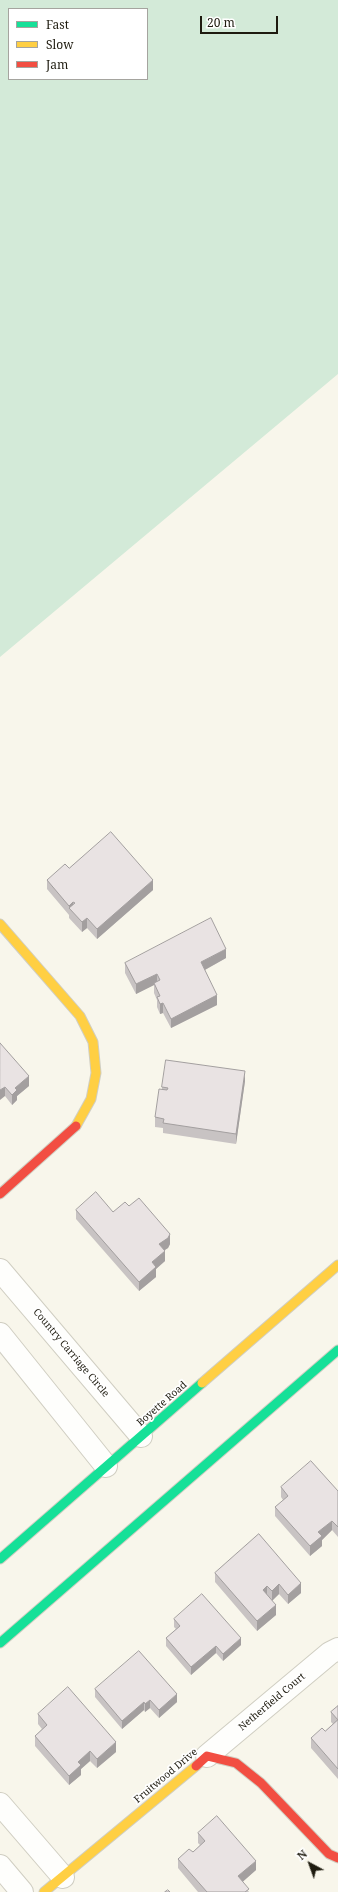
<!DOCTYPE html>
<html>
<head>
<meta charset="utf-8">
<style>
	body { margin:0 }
	#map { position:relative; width:338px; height:1892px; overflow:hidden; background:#f8f6eb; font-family:"Noto Serif",serif }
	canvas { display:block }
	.legend { position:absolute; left:8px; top:8px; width:140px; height:72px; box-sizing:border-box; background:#fff; border:1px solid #a5a49f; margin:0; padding:5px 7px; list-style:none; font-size:12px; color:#1e1b0f }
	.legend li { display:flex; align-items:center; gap:8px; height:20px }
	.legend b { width:20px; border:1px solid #a5a49f }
	.north { position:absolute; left:290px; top:1844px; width:40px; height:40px; -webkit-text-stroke:3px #fff; paint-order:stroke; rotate:319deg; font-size:11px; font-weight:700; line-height:16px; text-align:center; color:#1e1b0f }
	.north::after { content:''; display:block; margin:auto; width:14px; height:18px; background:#1e1b0f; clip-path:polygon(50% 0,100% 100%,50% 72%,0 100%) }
	.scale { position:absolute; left:200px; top:16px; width:78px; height:18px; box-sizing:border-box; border:2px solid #1e1b0f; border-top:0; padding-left:5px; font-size:12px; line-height:14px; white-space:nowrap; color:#1e1b0f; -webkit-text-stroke:3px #fff; paint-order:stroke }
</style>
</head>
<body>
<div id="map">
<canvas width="338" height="1892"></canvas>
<ul class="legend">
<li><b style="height:5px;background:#16e098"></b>Fast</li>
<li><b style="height:5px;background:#ffcf43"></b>Slow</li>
<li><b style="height:5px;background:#f24e42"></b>Jam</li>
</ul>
<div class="north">N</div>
<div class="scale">20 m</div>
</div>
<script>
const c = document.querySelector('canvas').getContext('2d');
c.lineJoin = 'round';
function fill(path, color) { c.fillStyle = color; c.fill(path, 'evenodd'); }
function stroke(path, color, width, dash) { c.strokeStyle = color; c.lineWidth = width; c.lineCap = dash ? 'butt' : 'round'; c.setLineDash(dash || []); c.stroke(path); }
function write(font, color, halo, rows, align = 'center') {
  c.font = font + ' "Noto Serif",serif'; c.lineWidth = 3.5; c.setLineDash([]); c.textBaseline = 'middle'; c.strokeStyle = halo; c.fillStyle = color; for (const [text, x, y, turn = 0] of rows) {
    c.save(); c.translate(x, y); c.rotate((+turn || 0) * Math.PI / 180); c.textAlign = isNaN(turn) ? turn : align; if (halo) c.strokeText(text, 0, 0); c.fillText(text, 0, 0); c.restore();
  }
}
const green = new Path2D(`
	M0,0H338V374L0,657ZM9,9H147V79H9Z`);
const street = new Path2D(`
	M0,1270L141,1436
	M0,1334L106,1466
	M207,1756L330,1653L338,1649
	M0,1804L63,1877
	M0,1866L22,1892`);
const fast = new Path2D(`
	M0,1559L202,1383
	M0,1643L338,1350`);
const slow = new Path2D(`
	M0,924L80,1016L93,1042L96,1073L91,1099L76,1126
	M202,1383L338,1265
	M44,1892L196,1766`);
const jam = new Path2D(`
	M0,1194L76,1126
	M196,1766L207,1756L236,1763L261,1783L329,1854L338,1858`);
const wall = new Path2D(`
	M69,868L153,890L97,939L87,928L82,932L69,918V915L47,889V880Z
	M226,958L205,970L217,1005L171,1028L163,1013L160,1014L157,1007V1000L154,993V985L136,994L125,973V963Z
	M0,1043L29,1086L17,1096V1100L12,1105L5,1096Z
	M245,1081L236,1144L163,1133V1128L155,1127V1117L162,1089V1087Z
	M129,1206L170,1244L168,1248L164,1250L165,1261L156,1269V1277L139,1291L76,1219V1210L113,1212Z
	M281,1487L338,1491V1537L332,1530L322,1540V1546L310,1556L275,1516V1507L283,1500L281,1497Z
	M259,1534L301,1593L288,1604L279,1594L272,1600L276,1615L257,1631L215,1582V1573Z
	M174,1619L241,1645L223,1661L216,1653L191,1675L166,1646V1638L176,1629L174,1627Z
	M95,1689L177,1702L159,1718L150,1708L145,1712L144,1710L122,1729L95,1697Z
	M338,1706V1779L311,1748V1738L325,1731L333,1724L331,1722V1712Z
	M38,1714L116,1752L97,1768L90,1761L81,1769V1775L69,1785L35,1746V1736L42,1729L38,1724Z
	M198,1833L256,1870L242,1882L249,1892H198L178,1868V1859L193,1852L200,1845L198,1843Z`);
const shadedWall = new Path2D(`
	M153,880V890L97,939V929Z
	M73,902V912L69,908V915V906Z
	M87,918V928L82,932V922Z
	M226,949V958L201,972V962Z
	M157,974V983H154V985L136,994V984Z
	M217,995V1005L171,1028V1019Z
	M163,1003V1013L160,1014V1004Z
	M245,1071V1081L236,1144V1134Z
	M29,1076V1086L17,1096V1100L12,1105V1095L15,1088Z
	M5,1087V1096L0,1100V1090Z
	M170,1234V1244L168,1248L159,1254V1244Z
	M165,1251V1261L156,1269V1277L139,1291V1282L152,1262Z
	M332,1521V1530L322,1540V1546L310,1556V1546L318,1532Z
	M301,1583V1593L288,1604V1595Z
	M279,1584V1594L272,1601V1591Z
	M267,1586V1595L263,1590Z
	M276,1605V1615L257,1631V1621Z
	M241,1638V1645L223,1661V1654Z
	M216,1646V1653L191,1675V1667Z
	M177,1694V1702L159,1718V1710Z
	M150,1700V1708L145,1712V1704Z
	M144,1702V1710L122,1729V1721Z
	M116,1742V1752L97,1768V1759Z
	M90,1751V1761L81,1769V1775L69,1785V1776L78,1762Z
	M256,1861V1870L238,1886V1876Z`);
const building = new Path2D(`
	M111,832L153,880L97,929L87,918L82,922L69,908L75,903L73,902L69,906L47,880L65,864L69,868Z
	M211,918L226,949L201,962L217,995L171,1019L163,1003L160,1004L157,997L160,996L154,983L160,980L157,974L136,984L125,963Z
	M0,1043L29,1076L15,1088L17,1090L12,1095L5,1087L0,1090Z
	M166,1060L245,1071L236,1134L163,1123L164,1119L155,1117L159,1089L167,1090L168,1088L162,1087Z
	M96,1192L113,1212L125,1202L129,1206L139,1198L170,1234L168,1238L159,1244L165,1251L152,1262L156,1267L139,1282L76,1210Z
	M311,1461L338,1491V1527L332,1521L318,1532L322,1536L310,1546L275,1507L288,1496L281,1487Z
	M259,1534L301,1583L288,1595L279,1584L272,1591L267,1586L263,1590L276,1605L257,1621L215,1573Z
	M202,1594L241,1638L223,1654L216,1646L191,1667L166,1638L180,1626L174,1619Z
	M139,1651L177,1694L159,1710L150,1700L145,1704L144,1702L122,1721L95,1689Z
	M68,1687L116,1742L97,1759L90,1751L78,1762L81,1765L69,1776L35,1736L47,1725L38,1714Z
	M338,1706V1720L331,1712Z
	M338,1720V1769L311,1738L322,1728L325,1731Z
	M217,1816L256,1861L238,1876L249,1889L245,1892H207L178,1859L189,1849L193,1852L205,1841L198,1833Z
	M168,1890L170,1892H165Z`);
const streetNames = [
	["Country Carriage Circle",71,1353,50],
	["Boyette Road",162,1404,-41],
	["Netherfield Court",272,1702,-40],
	["Fruitwood Drive",166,1776,-40]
];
fill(green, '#d3ead8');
stroke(street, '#d0cec2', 24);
stroke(fast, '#d0cec2', 11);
stroke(slow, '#d0cec2', 11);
stroke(jam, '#d0cec2', 11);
stroke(street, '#fefefc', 22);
stroke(fast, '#16e098', 9);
stroke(slow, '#ffcf43', 9);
stroke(jam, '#f24e42', 9);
fill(wall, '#c8c3c3');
fill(shadedWall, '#a39f9f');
fill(building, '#e9e3e3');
stroke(building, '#a39f9f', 1);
write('10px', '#1e1b0f', '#fff', streetNames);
</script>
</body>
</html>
